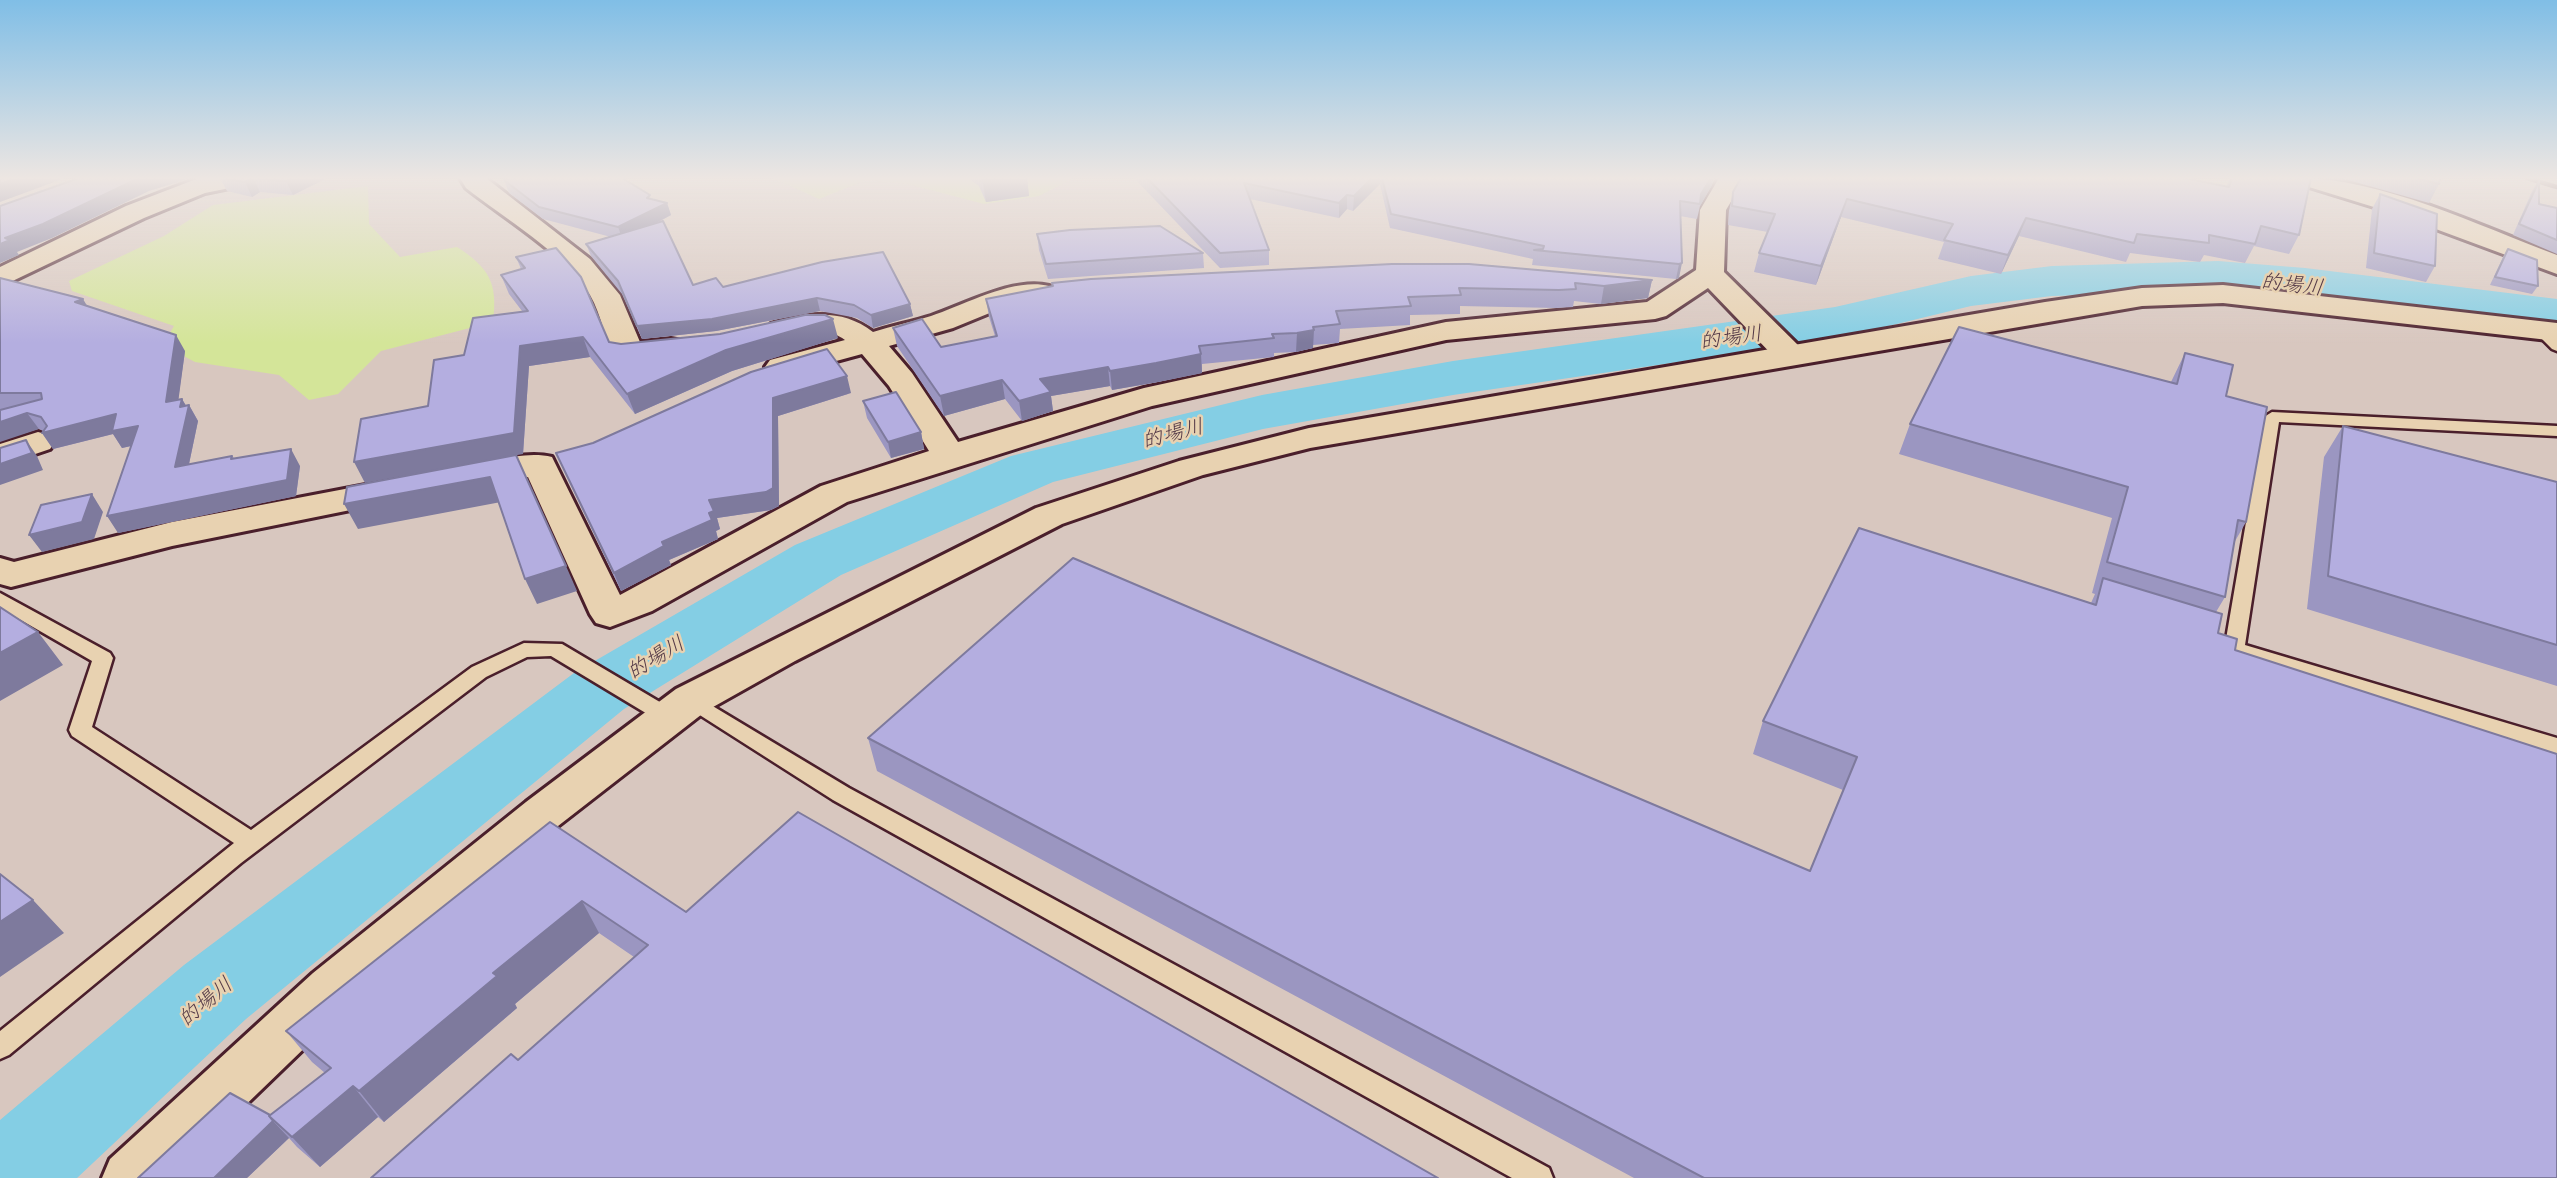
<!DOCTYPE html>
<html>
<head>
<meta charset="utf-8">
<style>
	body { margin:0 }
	canvas { display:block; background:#d8c7bf }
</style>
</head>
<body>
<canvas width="2557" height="1178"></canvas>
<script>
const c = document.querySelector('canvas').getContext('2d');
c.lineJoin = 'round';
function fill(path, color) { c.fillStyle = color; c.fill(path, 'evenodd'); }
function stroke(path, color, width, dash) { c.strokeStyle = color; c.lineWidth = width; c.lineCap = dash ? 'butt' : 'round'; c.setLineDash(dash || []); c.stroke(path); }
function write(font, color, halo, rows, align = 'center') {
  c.font = font + ' "Playpen Sans","Klee One",sans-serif'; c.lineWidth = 5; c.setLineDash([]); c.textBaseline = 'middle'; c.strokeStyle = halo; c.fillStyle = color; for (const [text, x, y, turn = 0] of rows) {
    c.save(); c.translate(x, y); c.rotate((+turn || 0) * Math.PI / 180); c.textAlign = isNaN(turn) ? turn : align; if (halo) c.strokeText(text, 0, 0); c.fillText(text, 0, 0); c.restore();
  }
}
const green = new Path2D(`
	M773,178H1072V179L1039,196L984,204L908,184L866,180L819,199Z
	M368,186L369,224L400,257L457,247C489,268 498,282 493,322L381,351L338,394L309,400L279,375L195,362L163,345L174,326L72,291L69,281L164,236L213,205Z`);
const river = new Path2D(`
	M2218,261L2305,268L2557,299V331L2305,298L2218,291L2052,296L1971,306L1835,339L1453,395L1263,429L1053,482L841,575L624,709L246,1019L77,1178H0V1120L184,965L574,673L795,545L1011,456L1262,395L1453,361L1835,307L1971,276L2052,266Z`);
const service = new Path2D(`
	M2542,326L2557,337V351L2552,349L2534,331Z
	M2272,412L2557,426V436L2279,422L2245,645L2557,738V754L2206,647L2203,642L2206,637L2213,635L2226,639L2264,417Z
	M0,593L110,653L113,658L92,727L251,830L472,667L524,643L562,644L675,711L678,716L675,721H659L551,656L527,657L486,677L241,863L9,1055L0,1059V1031L234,843L72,736L69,730L92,661L0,608Z
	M691,693L849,788L1549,1168L1553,1178H1512L833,800L684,705L681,700L684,695Z`);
const minor = new Path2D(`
	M199,178H258L254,183L205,193L144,218L0,287V267L126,206Z
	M460,178H486L590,259L620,295L640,342L671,339L682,341L687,348L682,355L628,362L617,360C604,341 602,315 590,295C564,253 504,218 466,188Z
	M1719,178H1745L1726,210L1724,272L1801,348L1806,355L1801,362L1790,364L1779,362L1708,288L1666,316L1655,319L1446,340L1152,406L847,502L652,611L610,627L596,623L590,614L528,477L470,488L458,484L452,477L458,470C485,463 524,450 552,457L620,595L821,486L929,451L889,386L862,354L781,376L770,374L765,367L770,360L845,340C821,322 797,343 771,336L767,330L771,324C808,314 840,307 873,332C892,326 912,322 931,316C964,305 1014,277 1049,286L1054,292L1049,298L997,310L953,328L889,346L912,373L958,442L1144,388L1446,322L1647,302L1696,270L1700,210Z
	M38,432L50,435L55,442L50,449L0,466V444Z
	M397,479L410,482L415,490L410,498L172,546L11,587L0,584V558L14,562L172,522Z`);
const tertiary = new Path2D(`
	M2223,285L2557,323V341L2223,303L2142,306L1310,448L1203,475L1062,524L795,661L706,711L558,826L349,1005L170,1178H102L110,1159L313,973L526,802L676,689L1036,508L1179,461L1309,428L2045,302L2142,288Z`);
const secondary = new Path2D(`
	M2292,178C2379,176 2476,225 2557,255V274L2390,212L2296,183Z`);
const rail = new Path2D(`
	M2527,178L2557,187`);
const wall = new Path2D(`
	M220,178H327L293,195L260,192L252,197L227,191Z
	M968,178H1027L1029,196L986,202L979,186Z
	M1134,178H1713L1712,185L1700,206L1697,219L1680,216L1679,278L1676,279L1532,265L1533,259L1390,228L1380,184L1353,211L1347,209L1339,218L1250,199L1269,250V265L1220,268Z
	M2230,178H2311L2299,235L2289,254L2254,246L2245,263L2204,255L2200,262L2130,253L2126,262L2019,236L2001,274L1938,259L1944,242L1841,217L1816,285L1754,272L1759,253L1768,232L1728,225L1729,211L1733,192L2227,186Z
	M2341,178H2440L2439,184L2429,203Z
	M504,180L651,199L667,203L671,215L655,224L693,285L910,304L913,316L873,328L857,318L820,311L716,331L642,339L622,294L591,256L586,244L611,237L543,219L509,193Z
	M2539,181V204L2557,208V254L2513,235L2532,191Z
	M2380,194L2435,266L2426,282L2366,268L2372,209Z
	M1037,234L1203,253L1204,268L1048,279L1039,250Z
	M2508,249L2538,286L2532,294L2490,285L2503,257Z
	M516,257L609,342L621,344L838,338L732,371L635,414L590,357L529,366L523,454L428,406L464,355L522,311L509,294L501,275L521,269Z
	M0,278L87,306L185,351L178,400L182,399L186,406L189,405L198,421L189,464L232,456L234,458L300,466L296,496L118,533L131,446L122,448L113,434L53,449L42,433L43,431L0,409Z
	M1652,280L1648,298L1601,304L1574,301L1573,307L1556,308L1460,306V314L1410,315V325L1340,329L1339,343L1313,345V348L1296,352L1274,353V357L1202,364V373L1158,382L1112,390L1110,386L1051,396L1053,411L1022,421L1005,399L944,416L897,346L893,328L941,347L995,336L989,317L986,299Z
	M2185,353L2226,396L2246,522L2234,543L2225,597L2216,612L2218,633L2235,650L2557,1178H1634L877,771L868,738L1810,871L1843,790L1753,754L1763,721L2091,603L2095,594L2092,593L2112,518L1899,454L1910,424L2171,382Z
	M851,393L778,416L779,506L771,510L717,518L720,529L716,531L718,539L669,560L671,565L621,591L564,471L556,453Z
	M863,401L921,432L924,449L891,458L867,418Z
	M2343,426L2557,482V686L2307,609L2324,457Z
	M550,822L686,912L518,1060L634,957L599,933L515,1004L517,1008L384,1122L378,1117L320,1167L297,1147L289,1138L247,1178L270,1115L325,1073L312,1062L286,1031Z`);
const shadedWall = new Path2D(`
	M17,178H65L0,202V184Z
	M139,178H191L149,191L52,238L17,252L19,255L0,263V244L5,238Z
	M253,178L260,192L252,197L245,182Z
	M292,178H327L293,195L286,181Z
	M982,178H1027L1029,196L986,202Z
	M1372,178H1380V184L1353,211L1354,196Z
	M1711,178H1713L1712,185L1700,206L1701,194Z
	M1347,195V209L1339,218V203Z
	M1847,199L1841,217L1816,285L1821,266Z
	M667,203L671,215L623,240L618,227Z
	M2026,218L2019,236L2001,274L2008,255Z
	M1682,263L1679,278L1676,279L1679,264Z
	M1652,280L1648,298L1601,304L1604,286Z
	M817,298L820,311L716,331L642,339L637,326Z
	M83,299L92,314L75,302Z
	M910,304L913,316L873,328L871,315Z
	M833,319L838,338L732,371L635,414L627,394L726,350Z
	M1314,330L1313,348L1296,352L1297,333Z
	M176,335L185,351L176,418L166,402Z
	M583,337L590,357L529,366L523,454L365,483L354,462L520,346Z
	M1201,354L1202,373L1158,382L1112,390L1110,371Z
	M1108,367L1110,386L1051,396L1053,411L1022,421L1019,401L1040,379Z
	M847,376L851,393L778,416L779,506L771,510L717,518L720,529L716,531L718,539L669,560L671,565L621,591L614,573L709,513V500L773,398Z
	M1002,380L1005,399L944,416L940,396Z
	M182,399L188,409L189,405L198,421L185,483L175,467L180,407Z
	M27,413L39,429L0,442V422Z
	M116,414L138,426L149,442L122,448L113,434L53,449L42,433Z
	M921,432L924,449L891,458L888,442Z
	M26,440L37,456L43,470L0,485V464Z
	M291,449L300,466L296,496L118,533L107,516Z
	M490,477L501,502L358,529L344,504Z
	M92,494L103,512L94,539L42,552L29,535Z
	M566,566L577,591L537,604L525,579Z
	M38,632L63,665L0,701V653Z
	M33,900L64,933L0,977V922Z
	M582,901L599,933L515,1004L517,1008L384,1122L359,1091L493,973Z
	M353,1086L378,1117L320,1167L292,1137Z
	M273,1121L289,1138L247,1178H214Z`);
const building = new Path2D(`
	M0,178H17L0,184Z
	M79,178H139L43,224L5,238L10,240L0,244V206Z
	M223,178H292L286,181L253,178L245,182Z
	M512,178H622L650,195L647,198L667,203L618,227L539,207L504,180Z
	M1147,178H1372L1354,196L1347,195L1339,203L1244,183L1269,250L1220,253Z
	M1382,178H1711L1701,194L1700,204L1680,201L1682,263L1679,264L1534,250L1543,249L1544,246L1391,214Z
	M1741,178H2185L2229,187L2232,178H2311L2299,235L2261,226L2255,244L2209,235V243L2137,234L2134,243L2026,218L2008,255L1944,240L1953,224L1847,199L1821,266L1759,253L1775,214L1732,206L1733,192Z
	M2416,178H2440L2439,184Z
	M2539,181V204L2557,208V240L2519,224Z
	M2380,194L2437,214L2435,266L2374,253Z
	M663,221L693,285L716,278L723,287L822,262L883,252L910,304L871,315L854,305L817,298L712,319L637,326L618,281L586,244Z
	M1160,226L1203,253L1046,264L1037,234L1070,230Z
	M556,248L581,277L609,342L621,344L720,334L805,315H825L833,319L726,350L627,394L583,337L520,346L514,433L354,462L361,419L428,406L434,360L464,355L473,318L528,311L501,275L525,268L516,257Z
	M2508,249L2537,260L2538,286L2495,277Z
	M1392,264H1469L1652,280L1604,286L1575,283L1576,289L1559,290L1459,288L1461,295L1408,297L1411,306L1336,311L1340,324L1313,327L1314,330L1297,333L1272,334L1274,338L1199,346L1201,354L1156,363L1110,371L1108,367L1040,379L1051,392L1019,401L1002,380L940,396L893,328L922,319L941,347L997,336L986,299L1053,286L1052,283L1091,279Z
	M0,278L83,299L75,302L176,335L166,402L182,399L180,407L189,405L175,467L232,456L231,459L291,449L287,480L107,516L138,426L112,431L116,414L42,433L47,426L41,417L27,413L0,422V410L42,399L41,393H0Z
	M1959,327L2177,384L2185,353L2233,365L2226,396L2267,407L2246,522L2238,520L2225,597L2107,562L2128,487L1910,424Z
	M827,349L847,376L773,398V488L766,492L709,500L714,511L709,513L712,520L662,542L664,546L614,573L556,453L593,443L751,372Z
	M896,392L921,432L888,442L863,401Z
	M2343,426L2557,482V645L2328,576Z
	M26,440L32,453L0,464V448Z
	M516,455L566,566L525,579L490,477L344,504L347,487Z
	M92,494L82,522L29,535L41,505Z
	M1859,528L2096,605L2103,578L2222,614L2218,633L2237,639L2235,650L2557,754V1178H1704L868,738L1073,558L1810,871L1857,757L1763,721Z
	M0,607L38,632L0,653Z
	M798,812L1438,1178H371L511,1054L518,1060L648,945L582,901L493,973L497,976L359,1091L353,1086L292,1137L269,1116L331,1068L286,1031L550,822L686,912Z
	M0,874L33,900L0,922Z
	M230,1093L270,1115L269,1116L273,1121L214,1178H138Z`);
const waterNames = [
	["的場川",2292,285,7],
	["的場川",1731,338,-8],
	["的場川",1173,434,-14],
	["的場川",656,658,-31],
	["的場川",206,1002,-40]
];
fill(green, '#d4e599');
fill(river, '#84cee4');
stroke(service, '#4a1f2b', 5);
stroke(minor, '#4a1f2b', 6);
stroke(tertiary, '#4a1f2b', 6);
stroke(secondary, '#4a1f2b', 6);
fill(service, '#e8d2b1');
fill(minor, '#e8d2b1');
fill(tertiary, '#e8d2b1');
fill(secondary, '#e8d2b1');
stroke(rail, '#4a1f2b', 4.5);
fill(wall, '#9b96c1');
fill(shadedWall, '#7e7a9d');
fill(building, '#b4aee0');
stroke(building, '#7e7a9d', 2);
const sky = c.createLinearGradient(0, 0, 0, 343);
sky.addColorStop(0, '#80bee6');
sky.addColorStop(0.52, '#ede6e2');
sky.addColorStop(1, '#ede6e200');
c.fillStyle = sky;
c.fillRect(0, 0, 2557, 343);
write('italic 21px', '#533947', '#e8d2b1', waterNames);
</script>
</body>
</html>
